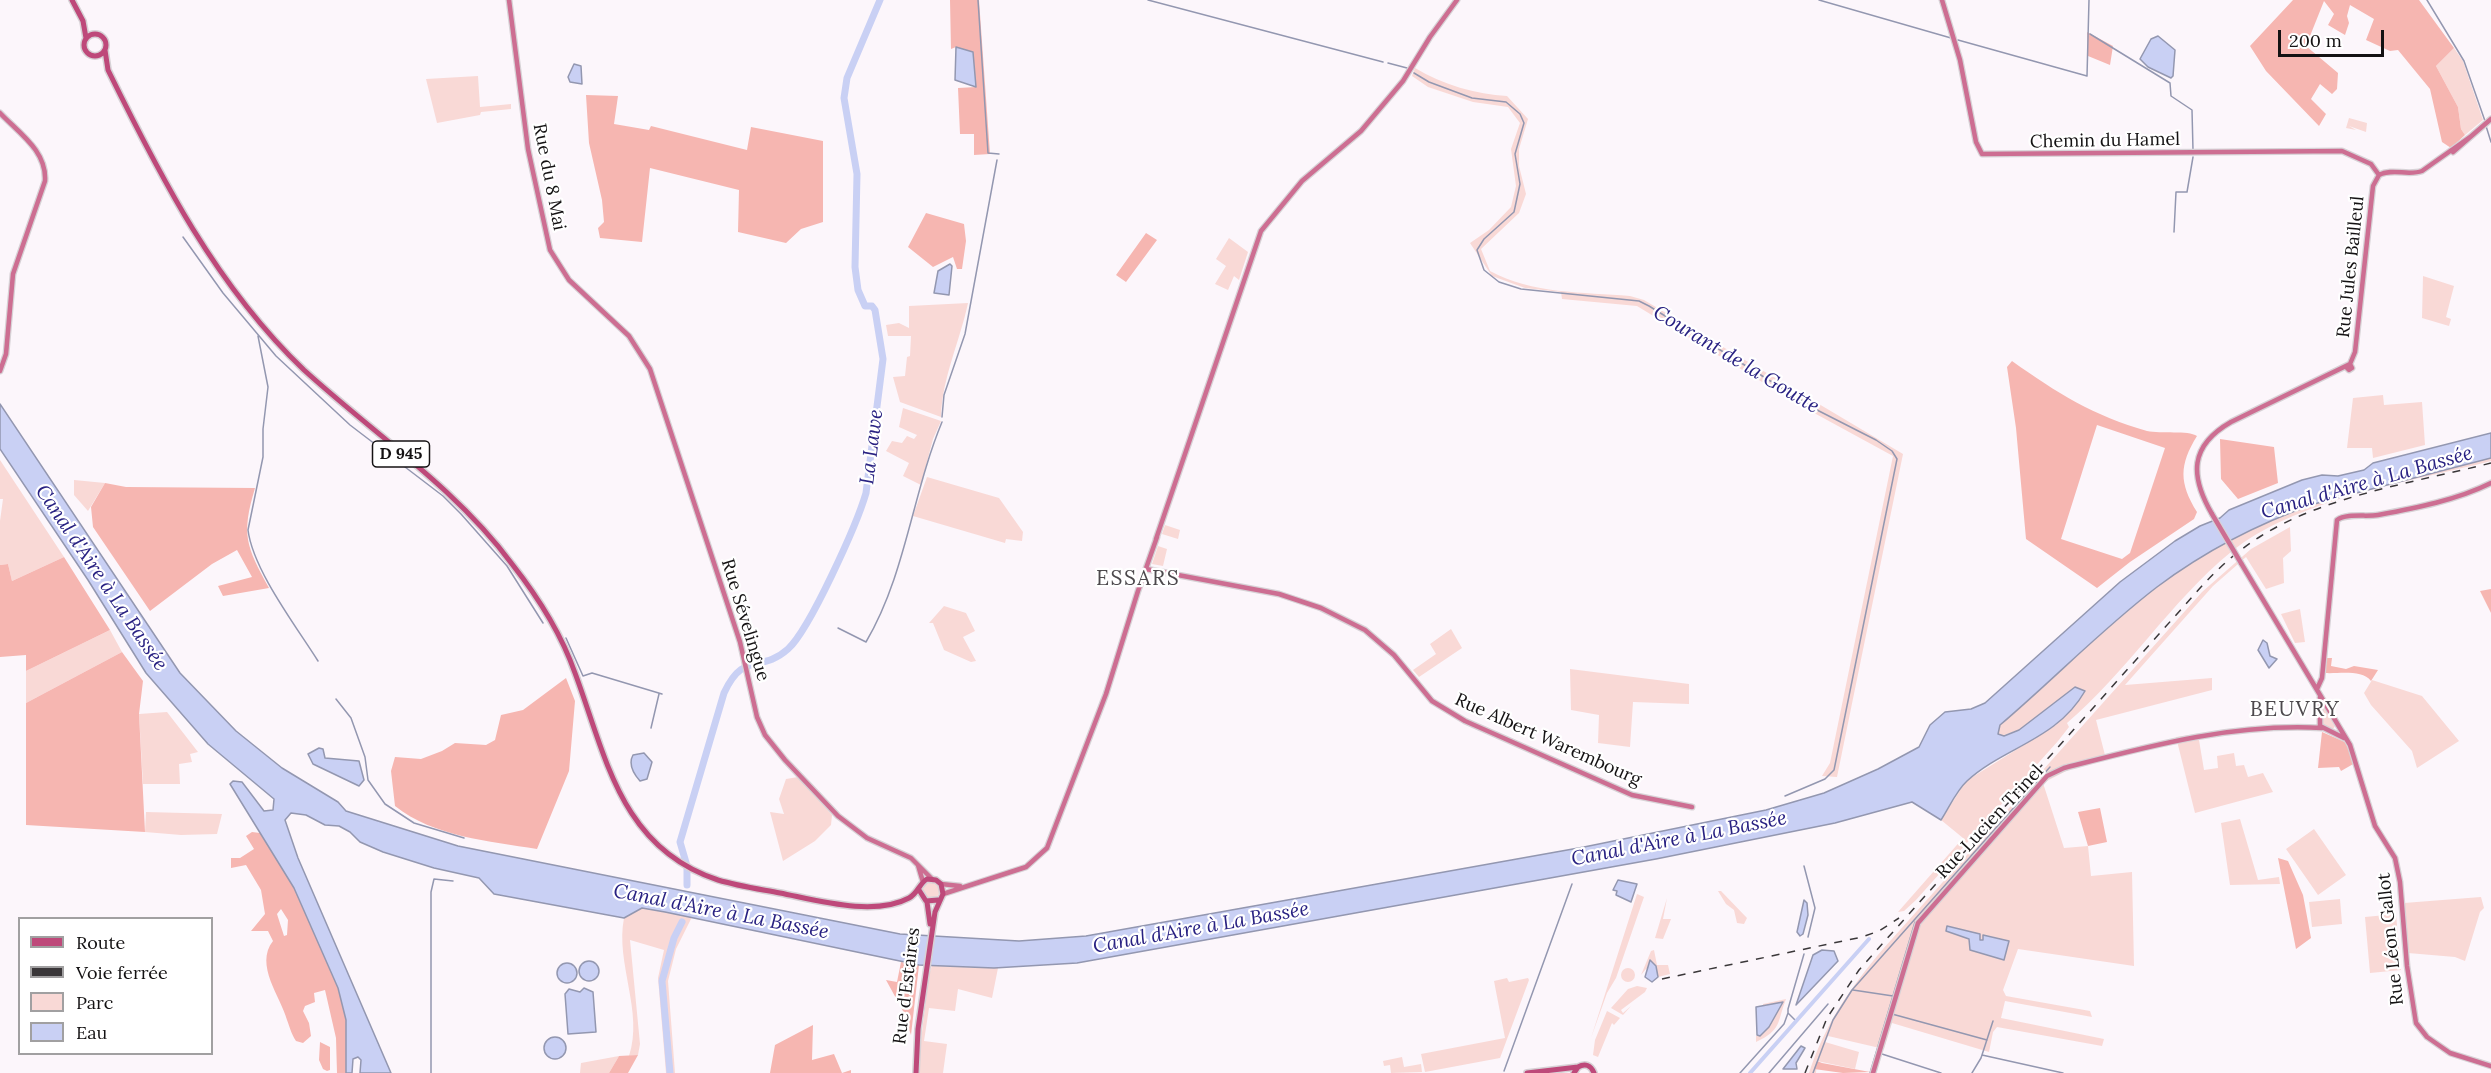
<!DOCTYPE html>
<html>
<head>
<meta charset="utf-8">
<style>
	body { margin:0 }
	#map { position:relative; width:2491px; height:1073px; overflow:hidden; background:#fcf6fb; font-family:Lora,serif }
	canvas { display:block }
	.legend { position:absolute; left:18px; top:917px; width:195px; height:138px; box-sizing:border-box; background:#fff; border:2px solid #a1a0a1; margin:0; padding:8px 10px; list-style:none; font-size:18px; color:#141213 }
	.legend li { display:flex; align-items:center; gap:12px; height:30px }
	.legend b { width:30px; border:2px solid #a1a0a1 }
	.scale { position:absolute; left:2278px; top:30px; width:106px; height:27px; box-sizing:border-box; border:3px solid #141213; border-top:0; padding-left:8px; font-size:18px; line-height:21px; white-space:nowrap; color:#141213; -webkit-text-stroke:4px #fff; paint-order:stroke }
</style>
</head>
<body>
<div id="map">
<canvas width="2491" height="1073"></canvas>
<ul class="legend">
<li><b style="height:8px;background:#be497a"></b>Route</li>
<li><b style="height:8px;background:#3a3739"></b>Voie ferrée</li>
<li><b style="height:16px;background:#f9d9d6"></b>Parc</li>
<li><b style="height:16px;background:#c9d0f4"></b>Eau</li>
</ul>
<div class="scale">200 m</div>
</div>
<script>
const c = document.querySelector('canvas').getContext('2d');
c.lineJoin = 'round';
function fill(path, color) { c.fillStyle = color; c.fill(path, 'evenodd'); }
function stroke(path, color, width, dash) { c.strokeStyle = color; c.lineWidth = width; c.lineCap = dash ? 'butt' : 'round'; c.setLineDash(dash || []); c.stroke(path); }
function write(font, color, halo, rows, align = 'center') {
  c.font = font + ' Lora,serif'; c.lineWidth = 4.5; c.setLineDash([]); c.textBaseline = 'middle'; c.strokeStyle = halo; c.fillStyle = color; for (const [text, x, y, turn = 0] of rows) {
    c.save(); c.translate(x, y); c.rotate((+turn || 0) * Math.PI / 180); c.textAlign = isNaN(turn) ? turn : align; if (halo) c.strokeText(text, 0, 0); c.fillText(text, 0, 0); c.restore();
  }
}
const green = new Path2D(`
	M2454,48L2463,61L2483,120L2465,135L2461,129L2458,107L2436,66Z
	M1415,68C1443,85 1476,94 1507,96L1528,119L1519,149V166L1526,194L1519,213L1481,249L1490,271C1532,294 1583,292 1630,296L1644,300L1903,454L1837,777L1822,776L1830,763L1893,456L1805,408L1637,306L1562,299L1561,292L1525,288L1492,276L1470,243L1489,230L1511,207L1516,186L1511,149L1520,123L1508,107L1473,102L1428,87L1412,76Z
	M478,76L480,107L511,104V109L481,112L480,115L437,123L426,79Z
	M2349,118L2367,123L2366,132L2349,126L2356,130L2346,128Z
	M1229,238L1248,252L1239,280L1234,276L1228,290L1215,284L1226,266L1216,259Z
	M2423,276L2454,286L2446,317L2451,319L2449,326L2422,318Z
	M968,303C960,341 942,378 941,417L900,402L893,377L905,376L907,357L910,356L911,336H888L886,325L899,323L909,328V306Z
	M2383,395L2384,405L2422,402L2425,445L2373,458L2372,448H2347L2353,398Z
	M903,408L941,421L933,439L921,485L903,476L909,463L886,451L892,441L902,443L907,436L914,439L917,435L899,427Z
	M2491,458V461C2409,482 2296,499 2231,552C2170,602 2127,672 2067,723L2069,727L2058,741L1916,900L1904,911L1898,912L1963,838L1941,820L1966,781L2056,725L2075,687L2019,730L2001,736L1997,731L2000,725C2053,680 2102,630 2157,587C2204,550 2258,524 2314,504Z
	M0,460L64,557L12,581L8,564L0,565V521L3,499H0Z
	M927,477L999,498L1023,532L1022,541L1006,539L1005,543L913,516Z
	M74,480L105,483L88,511L74,495Z
	M1165,525L1180,530L1178,539L1162,534Z
	M2290,527L2291,551L2283,558L2284,583L2266,589L2246,557L2213,586L2125,685L2212,678V690L2096,720L2106,759L2072,768L2043,783L2064,848L2088,846L2091,876L2132,872L2134,966L2018,949L2003,990L2006,996L2090,1011L2092,1017L2005,1001L2001,1018L2104,1039L2102,1046L1997,1027L1993,1032L1989,1052L1892,1023L1884,1049L1828,1036L1825,1042L1859,1052L1855,1069L1817,1061L1816,1073H1809C1825,1024 1850,988 1883,949L2202,592L2251,549Z
	M1158,546L1167,549L1163,566L1152,564Z
	M944,606L966,613L975,631L963,637L976,661L971,662L944,650L933,623H929Z
	M2300,609L2305,642L2295,643L2281,614Z
	M1451,629L1462,648L1419,677L1413,670L1436,654L1430,644Z
	M110,630L122,652L26,703V671Z
	M1570,669L1689,684V704L1633,702L1630,747L1598,743L1599,715L1571,710Z
	M2372,680L2422,696L2459,741L2417,768L2412,751L2371,705L2364,693Z
	M2321,708L2325,709L2335,726L2333,729L2321,724Z
	M167,712L198,752L190,754L192,762L179,764L180,784H143L139,714Z
	M2198,734L2204,770L2218,768L2217,756L2234,753L2236,766L2244,765L2248,777L2263,773L2273,792L2195,813L2176,737Z
	M798,777L832,815L831,825L815,841L783,861L770,812L784,814L779,799L786,779Z
	M146,812L222,814L217,834L181,835L145,832Z
	M2240,819L2258,880L2279,877L2280,884L2230,885L2221,823Z
	M2314,829L2346,875L2318,895L2286,849Z
	M922 890a9 9 0 1 1 18 0a9 9 0 1 1-18 0Z
	M1718,891H1721L1747,918L1744,924L1737,923L1734,910L1726,904Z
	M1637,894L1644,897L1616,978L1607,993L1591,1038Z
	M2481,897L2484,908L2480,912L2465,961L2455,957L2408,953L2404,903Z
	M1667,898L1663,919H1671L1663,939L1655,938Z
	M2340,899L2342,924L2312,927L2309,902Z
	M642,908L692,917L676,949L668,981L675,1073H666L658,978L664,950L630,940L640,1044L638,1055L629,1056C644,1012 615,963 624,918Z
	M2396,914L2401,970L2370,973L2365,917Z
	M1654,950L1657,965H1668L1670,974L1658,977L1656,966L1646,969L1641,975L1651,951Z
	M932,965L998,968L992,998L958,989L955,1011L929,1008L924,1041L947,1044L943,1073H917L929,975Z
	M1621 975a7 7 0 1 1 14 0a7 7 0 1 1-14 0Z
	M1507,978L1509,982L1528,978L1529,980L1500,1058L1425,1072L1421,1054L1505,1038L1494,981Z
	M1637,986L1647,988L1645,992L1621,1010L1623,1013L1631,1006L1623,1015L1611,1008L1628,989Z
	M1786,999C1777,1022 1782,1030 1756,1042V1036H1760L1782,1003L1763,1006V1004Z
	M1607,1011L1620,1018L1614,1025L1612,1023L1598,1057L1593,1055L1595,1040Z
	M619,1056L609,1073H580L581,1063Z
	M1402,1057L1404,1067L1421,1064L1422,1072L1391,1073L1390,1065L1384,1066L1383,1061Z`);
const forest = new Path2D(`
	M950,0H979L990,154L974,155V134H960L958,88L976,87L956,47L951,49Z
	M2293,0H2419L2454,48L2436,66L2458,107L2461,129L2465,135L2451,148L2442,142L2430,89L2398,50L2390,51L2366,40L2374,19L2350,5L2347,16L2349,23L2345,35L2328,25L2334,14L2324,1L2306,46L2338,73L2337,89L2332,94L2320,84L2311,99L2326,114L2319,126L2266,71L2250,46Z
	M2087,32L2113,46L2110,65L2088,56Z
	M586,95L618,96L614,124L649,130L651,126L747,150L751,127L823,141V222L801,229L786,243L738,232L739,190L650,168L642,242L600,238L598,228L604,222L602,200L589,143Z
	M926,213L964,224L966,241L962,269H957L953,257L933,267L908,247Z
	M1146,233L1157,240L1126,282L1116,275Z
	M2012,361C2057,393 2094,416 2147,431C2161,434 2188,430 2197,436C2179,465 2179,483 2197,512L2194,519L2130,562L2097,588L2026,539L2016,428L2007,367ZM2097,425L2165,448L2130,553L2122,559L2061,539Z
	M2220,439L2274,447L2278,483L2238,499L2221,479Z
	M105,483L126,487L255,488C241,535 246,546 269,588L223,596L218,586L252,577L237,550L212,564L150,611L93,527L91,507Z
	M64,557L110,630L26,671V655L0,657V565L8,564L12,581Z
	M2491,589V613L2480,591Z
	M122,652L143,681L139,714L145,832L26,825V703Z
	M2327,658H2332L2331,666L2346,669L2354,666L2378,670L2371,681C2362,669 2338,674 2325,673Z
	M566,678L575,701L569,771L537,849C489,841 434,837 395,806L391,771L395,757L421,759L442,751L455,743L486,745L495,740L501,715L523,710Z
	M2322,732L2345,742L2355,763L2341,771L2339,767L2318,768Z
	M2100,808L2107,842L2088,846L2078,812Z
	M252,832L260,833L294,888L338,988L346,1020V1073H337L336,1038L325,990L314,993L315,1002L305,1006L303,1011L309,1023L311,1036L303,1043L296,1041C291,1033 290,1028 287,1020C281,997 254,965 273,941L268,931H251L265,914L261,890L246,865L231,868V858H240L254,849L246,836ZM281,909L288,920L287,935L284,936L277,914Z
	M2278,858L2288,861L2303,895L2311,938L2296,949Z
	M901,962L919,965L911,1035L903,1011L886,980L897,982Z
	M813,1025L812,1060L834,1054L842,1073L851,1070V1073H770L775,1045Z
	M320,1042L330,1047V1070L327,1071L323,1069L319,1060Z
	M638,1055L628,1073H609L619,1056Z
	M1817,1061L1822,1063L1870,1072L1843,1073L1814,1069Z`);
const water = new Path2D(`
	M2158,36L2175,50L2173,76L2171,78L2148,67L2140,59L2151,39Z
	M956,47L973,52L976,87L955,80Z
	M574,64L581,66L582,84L570,82L568,77Z
	M950,264L952,266L949,295L934,293L938,271Z
	M0,404L180,673L236,731L282,768L338,802L346,811L458,846L900,934L1019,941L1086,936L1584,847L1766,810L1824,793L1878,769L1919,747L1930,725L1945,712L1971,709L1985,703L2120,582L2175,541L2200,526L2220,518L2229,510L2302,480L2322,475L2338,476L2364,470L2373,463L2491,433V458L2314,504C2257,524 2205,551 2157,587C2102,629 2053,680 2000,725L1998,734L2004,736L2019,730L2075,687L2085,691C2057,740 2004,747 1967,781C1956,791 1949,808 1941,820L1912,802L1835,823L1656,859L1077,963L994,968L919,965L665,912L642,908L624,918L494,894L479,878L434,868L383,852L360,842L350,832L339,826L325,825L306,815L291,813L285,820L298,858L391,1073H360L361,1060L358,1057L353,1059L352,1073H346V1020L338,988L294,888L230,784L233,781L242,782L264,811L273,810L274,799L208,744L146,673L88,580L0,449Z
	M2263,640L2267,643L2270,656L2277,659L2269,668L2258,650Z
	M319,748L323,749L325,758L359,761L364,780L359,786L313,764L308,754Z
	M644,753L652,762L647,779L640,781C633,773 628,764 633,755Z
	M1618,880L1637,884L1631,902L1616,895L1617,891L1613,890Z
	M1804,900L1807,903L1808,915L1803,934L1800,936L1797,932Z
	M1947,926L1980,934V940H1983V935L2009,941L2004,960L1970,950L1969,939L1946,931Z
	M1822,950L1834,951L1838,961L1796,1005L1813,955Z
	M1650,960L1656,966L1658,977L1652,982L1645,977Z
	M579 971a10 10 0 1 1 20 0a10 10 0 1 1-20 0Z
	M557 973a10 10 0 1 1 20 0a10 10 0 1 1-20 0Z
	M584,988L593,992L596,1032L568,1034L565,994L569,989L580,992Z
	M1783,1002L1769,1027L1760,1036L1757,1035L1756,1007Z
	M544 1048a11 11 0 1 1 22 0a11 11 0 1 1-22 0Z
	M1801,1046L1805,1048L1796,1063L1797,1069H1783Z`);
const stream = new Path2D(`
	M978,0L988,153L999,154
	M1148,0L1383,62
	M1819,0L1951,38
	M2427,0L2464,61L2485,121
	M2090,34L2170,83L2171,96L2192,110L2193,150
	M1958,40L2087,76L2089,0
	M1388,63L1407,68
	M1414,73L1429,82L1472,98L1506,102L1520,114L1524,123L1515,154L1520,184L1514,212L1484,239L1477,250L1484,270L1499,282L1521,289L1639,301L1649,306L1819,411L1876,440L1892,451L1897,459L1834,770L1825,779L1785,796
	M2486,126L2491,142
	M2174,232L2176,192H2187L2193,157
	M183,237L223,293L276,356L350,425L443,496L461,514L507,566L543,623
	M258,336L268,387L263,429V457L248,530C253,570 296,626 318,661
	M942,417L944,395L965,334L997,160
	M838,628L866,642C906,574 912,494 942,422
	M566,638L583,676L592,673L662,694
	M336,699L351,718L365,757L368,780L385,804L414,823L464,838
	M651,728L659,694
	M1804,866L1815,908L1808,937
	M1853,990L1893,996
	M1892,1014L1987,1040
	M1796,1021L1788,1013V1009L1804,954
	M1882,1054L1941,1073
	M1982,1055L2063,1073
	M1504,1071L1572,884
	M431,1073V892L434,879L453,881
	M1740,1073L1784,1024L1788,1013
	M1769,1073L1828,1004
	M1813,1073L1833,1020L1852,990L2050,767
	M1870,1073L1915,922
	M1972,1073L1981,1058L1993,1021`);
const canal = new Path2D(`
	M1750,1073L1869,939`);
const river = new Path2D(`
	M687,885V866L680,842L724,693C744,650 760,674 788,649C810,629 857,524 866,493L883,359L875,310L872,306H865L858,290L855,267L857,174L844,98L847,78L880,0
	M670,1073L662,981L674,938L682,922`);
const secondary = new Path2D(`
	M509,0L528,149L550,250L569,280L629,336L650,369L740,642L757,717L765,735L785,760L838,816L867,838L911,858L932,879
	M1942,0L1960,60L1976,142L1982,154L2342,151L2371,164L2379,175
	M0,113C19,133 47,151 45,181L13,274L6,354L0,371
	M2453,152L2491,119
	M2379,175C2392,168 2408,176 2422,171L2470,137
	M2346,367L2349,370L2352,368L2350,364L2355,352L2373,186L2379,175
	M2212,514C2190,476 2189,446 2231,422L2350,364
	M1156,539L1261,231L1302,181L1361,131L1403,81L1430,37L1457,0
	M2241,563L2350,745L2375,826L2395,858L2400,882L2407,966L2416,1023L2427,1037L2450,1053L2491,1066
	M1146,569L1279,594L1321,608L1365,630L1394,655L1432,701L1465,721L1632,795L1692,807
	M2317,689L2322,678L2337,520C2347,513 2366,517 2378,515C2416,508 2457,500 2491,483
	M2320,697V726L2344,738
	M918,865L923,882
	M941,884L960,886
	M943,894L1026,867L1047,848L1106,694L1138,591L1157,537
	M1873,1073L1918,923L2047,776L2064,768C2149,746 2233,723 2322,728`);
const primary = new Path2D(`
	M72,0L83,21L86,38
	M84 45a11 11 0 1 1 22 0a11 11 0 1 1-22 0Z
	M105,50L108,70C161,178 216,286 304,370C373,433 456,488 512,564C538,597 561,633 575,673C606,756 620,848 718,880C738,886 759,889 780,893C816,900 874,917 909,898C918,893 919,884 927,879L936,880L941,884L943,894L935,912L918,1029L916,1073
	M919,890L926,901L938,900
	M927,902L930,924
	M1527,1073L1578,1067
	M1574,1073L1578,1067C1585,1063 1591,1065 1594,1073`);
const rail = new Path2D(`
	M1662,979L1862,937L1879,931L1899,918
	M1805,1073L1827,1018L1859,970L2193,596C2213,573 2235,552 2261,536C2327,495 2417,482 2491,463`);
const secondaryBridge = new Path2D(`
	M2212,514L2241,563`);
const shields = [
	[401,454,57]
];
const shieldNames = [
	["D 945",401,454]
];
const streetNames = [
	["Chemin du Hamel",2105,141,-1],
	["Rue du 8 Mai",549,177,79],
	["Rue Jules Bailleul",2351,267,-84],
	["Rue Sévelingue",745,620,73],
	["Rue Albert Warembourg",1548,740,24],
	["Rue Lucien Trinel",1990,822,-47],
	["Rue Léon Gallot",2391,939,-96],
	["Rue d'Estaires",907,986,-83]
];
const waterNames = [
	["Courant de la Goutte",1736,360,31],
	["La Lawe",872,447,-83],
	["Canal d'Aire à La Bassée",2367,483,-16],
	["Canal d'Aire à La Bassée",101,578,56],
	["Canal d'Aire à La Bassée",1679,839,-11],
	["Canal d'Aire à La Bassée",721,912,11],
	["Canal d'Aire à La Bassée",1201,928,-10]
];
const quarterNames = [
	["ESSARS",1138,579],
	["BEUVRY",2295,710]
];
fill(green, '#f9d9d6');
fill(forest, '#f6b6b1');
fill(water, '#c9d0f4');
stroke(water, '#9397b0', 1.5);
stroke(stream, '#9397b0', 1.5);
stroke(canal, '#c9d0f4', 4);
stroke(river, '#c9d0f4', 7);
stroke(secondary, '#d7d2d6', 7);
stroke(primary, '#d7d2d6', 8);
stroke(secondary, '#cd6e92', 4.5);
stroke(primary, '#be497a', 5);
stroke(rail, '#3a3739', 1.5, [8, 8]);
stroke(secondaryBridge, '#d7d2d6', 7, []);
stroke(secondaryBridge, '#cd6e92', 4.5);
for (const [x, y, w] of shields) { const box = new Path2D(); box.roundRect(x - w / 2, y - 13, w, 26, 4.5); c.fillStyle = '#fff'; c.fill(box); stroke(box, '#141213', 1.5); }
write('bold 16px', '#141213', null, shieldNames);
write('18px', '#141213', '#fff', streetNames);
write('italic 20px', '#282182', '#fff', waterNames);
c.letterSpacing = '1.5px';
write('21px', '#4d494d', '#fff', quarterNames);
c.letterSpacing = '0px';
</script>
</body>
</html>
